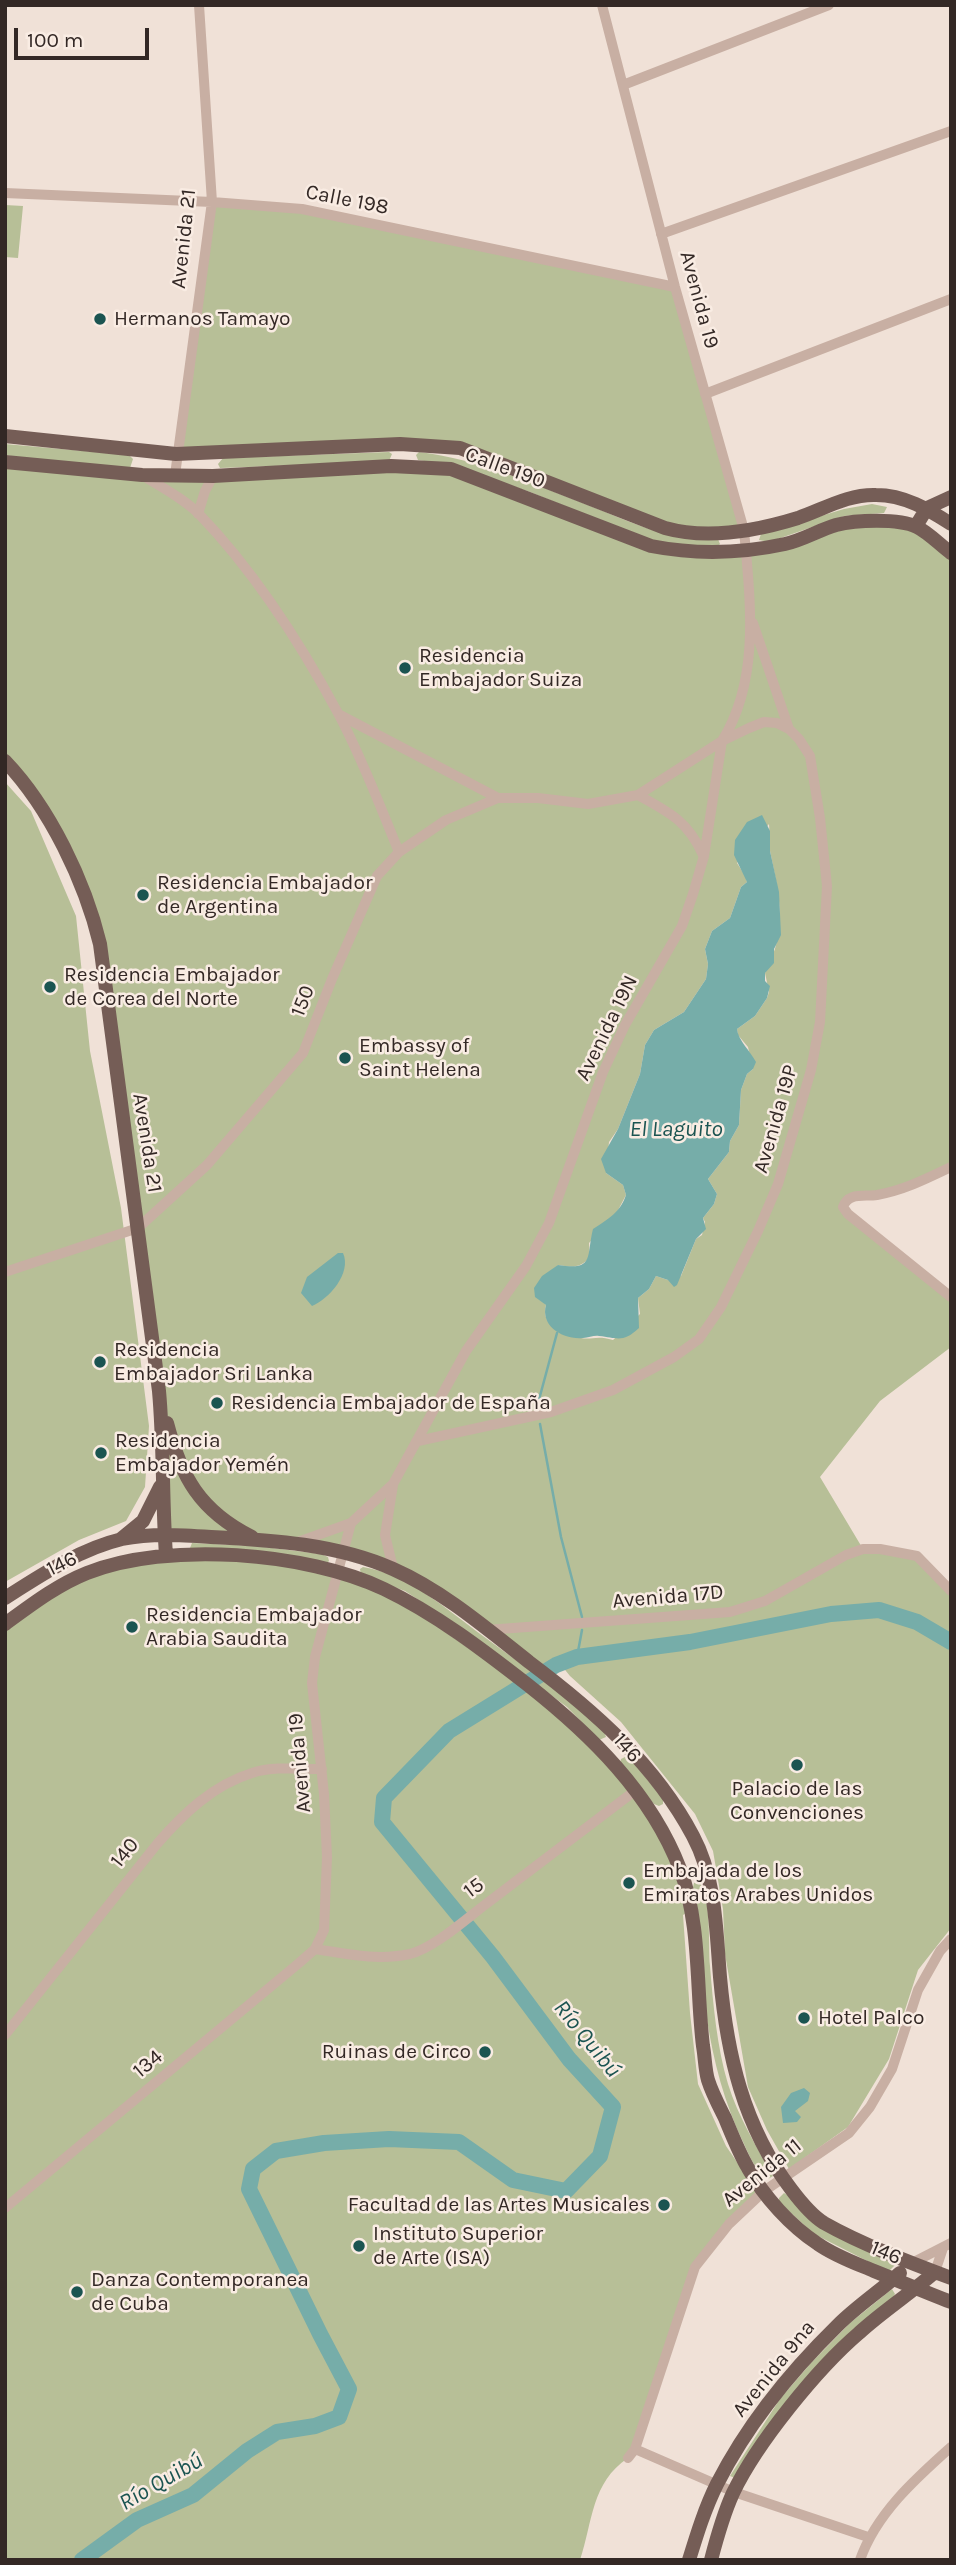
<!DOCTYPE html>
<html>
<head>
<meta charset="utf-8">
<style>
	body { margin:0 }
	#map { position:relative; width:956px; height:2565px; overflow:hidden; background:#f0e1d7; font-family:Karla,sans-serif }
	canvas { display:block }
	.frame { position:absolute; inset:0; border:7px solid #332825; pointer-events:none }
	.scale { position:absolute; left:14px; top:28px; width:135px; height:32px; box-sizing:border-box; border:4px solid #332825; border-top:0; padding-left:9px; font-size:21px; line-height:24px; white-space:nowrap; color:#332825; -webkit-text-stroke:5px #f9ece3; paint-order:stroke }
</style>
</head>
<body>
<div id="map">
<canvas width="956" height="2565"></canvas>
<div class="frame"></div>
<div class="scale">100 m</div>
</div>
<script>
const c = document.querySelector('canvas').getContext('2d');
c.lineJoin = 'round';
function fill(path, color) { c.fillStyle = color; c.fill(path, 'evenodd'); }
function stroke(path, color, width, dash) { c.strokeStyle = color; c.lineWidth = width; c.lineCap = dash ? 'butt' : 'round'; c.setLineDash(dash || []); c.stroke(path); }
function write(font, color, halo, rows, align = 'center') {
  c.font = font + ' Karla,sans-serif'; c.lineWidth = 5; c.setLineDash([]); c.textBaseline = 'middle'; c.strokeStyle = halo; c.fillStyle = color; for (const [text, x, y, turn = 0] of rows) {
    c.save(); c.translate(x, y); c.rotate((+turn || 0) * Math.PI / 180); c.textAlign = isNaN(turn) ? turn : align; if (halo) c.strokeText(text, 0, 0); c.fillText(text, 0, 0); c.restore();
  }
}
const green = new Path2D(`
	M212,202L302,209L675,287L744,530L684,533L460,448L177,454Z
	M5,205L23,206L18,258L5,257Z
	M5,444L129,455L133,459L130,468L17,457L5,455Z
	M389,452L392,454L389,461L384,462L220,468L218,464L223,458Z
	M419,452C478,459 533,484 588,505C633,523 669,541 718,539L720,544L717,547L669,545L631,533L530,492L456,466L418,460L416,455Z
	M5,462L142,475L451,469L651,546L746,551L837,525L916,526L951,553V1167L907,1189L853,1196L843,1207L951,1297V1347L880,1401L820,1477L863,1549L917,1556L951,1591V1928L918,1970L889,2059L848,2127L789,2169L767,2130L748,2087L725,1954L723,1909L713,1851L695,1814L621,1722L570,1676L557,1660L540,1670L449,1602L344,1552L165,1534L163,1435L93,915L71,864L5,761ZM769,824C770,833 768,842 770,851C780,899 788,929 765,973L769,992L767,998L755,1016L737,1029L738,1035L748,1047L753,1069L747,1074L741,1090L739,1125L730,1141L729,1152L708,1179L717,1194L714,1204L703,1218L705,1222L702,1235L696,1239L681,1276L668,1280L656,1276L649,1289L638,1298L640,1314L613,1340C597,1335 592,1340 581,1338C563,1334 540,1326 546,1305L543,1301L558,1265C571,1267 580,1269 590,1257L589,1243L616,1214L626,1195L623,1185L606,1173L609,1142L618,1129L640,1074L645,1045L654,1030L684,1012L706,979L708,964L705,949L712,931L730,918L741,887L747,882L746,877L737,863Z
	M872,504L887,507L884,513L844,516L769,542L759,540L761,534L844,509Z
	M5,782L31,811L76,916L90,1051L121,1208L149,1426L145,1487L126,1521L79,1540L5,1582Z
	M192,1543L256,1546L321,1554L328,1557L329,1561L326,1564L190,1548Z
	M240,1555L382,1588L569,1718L659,1823L692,1909L683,1915L690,2013L698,2084L726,2146L758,2193L695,2268L628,2458C591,2483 593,2521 580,2560H5V1624L40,1598L129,1561Z
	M363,1567C409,1574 447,1610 483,1636C525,1667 567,1695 604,1732L606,1737L599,1740L567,1707L458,1626L405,1591L361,1575L360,1569Z
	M625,1757L630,1758L663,1799V1804L659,1806L654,1804L620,1764L621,1759Z
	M698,1881C712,1895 708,1946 710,1966C713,2003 717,2048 728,2084C738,2116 756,2146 773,2176L768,2179C756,2172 750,2157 744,2144C704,2061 702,1978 693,1887L694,1883Z
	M784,2193L893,2262L895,2265L889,2271L885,2270L814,2234L779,2202V2198Z
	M892,2289L895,2294L892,2299L735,2478L730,2476L780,2399L811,2363L850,2323Z`);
const water = new Path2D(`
	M762,815L770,831V851L779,892L781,935L774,949V963L765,973V981L770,986L767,998L755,1016L737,1029C738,1040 751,1052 756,1062L753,1069L747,1074L741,1090L739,1125L730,1141L729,1152L708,1179L717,1194L714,1204L703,1218L706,1229L696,1239L677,1285L674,1287L668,1280L656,1276L649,1289L638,1298L639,1328C623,1343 618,1338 599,1336C594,1335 589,1338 583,1338C563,1340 540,1326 546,1305L535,1297L534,1288L542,1276L558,1265C595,1271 586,1257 593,1229C608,1219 620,1213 626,1195L623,1185L606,1173L601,1159L618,1129L640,1074L645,1045L654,1030L684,1012L706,979L708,964L705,949L712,931L730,918L741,887L747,882L734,855L735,840L747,822Z
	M338,1253H343C352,1273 329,1299 312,1306L301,1293L307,1277Z
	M804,2088L810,2093L808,2101L795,2111L801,2117L797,2122L783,2123L781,2107L791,2093Z`);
const stream = new Path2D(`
	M537,1407L557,1333
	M540,1424L561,1537L582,1617
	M577,1657L582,1630`);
const river = new Path2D(`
	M82,2560L137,2520L193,2495L247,2451L277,2432L315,2426L339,2417L349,2389L320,2334L249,2189L253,2169L276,2151L324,2143L389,2139L459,2142L513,2180L566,2191L600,2156L613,2107L569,2059L493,1957L382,1822L384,1798L449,1731L556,1665L577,1657L690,1642L831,1614L879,1610L917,1622L951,1642`);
const minor = new Path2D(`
	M623,85L829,5
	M5,193L212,202L302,209L675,287
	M661,234L951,131
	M705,394L951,299
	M142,475C161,487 183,498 199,514C255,572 301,644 339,715C362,758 380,806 399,852
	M175,475L212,202L199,5
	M198,514L205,491L213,476
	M340,715L498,798
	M638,795C669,812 688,821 703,855
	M951,1167C926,1179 904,1190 877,1195C864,1197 848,1192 843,1207L848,1214L951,1297
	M5,1272L138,1228L207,1165L303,1053L332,979L377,876L399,852L446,820L498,798H538L588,804L638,795L722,741L749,728L764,722L777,723L789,729
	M418,1441L551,1412L613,1390L674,1357L699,1339L721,1307L758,1231L778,1184L811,1070L820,1022L827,886L820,818L810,756L799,739L789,729L753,623
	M298,1542L351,1523
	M393,1568L385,1535L393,1485
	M486,1630L730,1612L765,1601L846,1555L863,1549H880L917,1556L951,1591
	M315,1949C347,1954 378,1961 410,1954C434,1948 466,1919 486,1904C536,1866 586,1828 636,1790
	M5,2035L157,1844C183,1814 213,1785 252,1773C273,1766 300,1769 322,1769
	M5,2208L299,1963L315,1949L324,1930L327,1857L324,1794L312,1683L315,1657L351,1523L393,1484L466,1351L526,1266L549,1223L603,1072L625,1025L682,926L693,894L704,856L722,741C761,679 750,599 744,530L675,287L602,5
	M912,2263L951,2243
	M935,2272L943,2248
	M635,2449L734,2492L868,2537
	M628,2458L635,2449L695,2267L729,2224L764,2191L849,2133L870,2107L892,2069L918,1990L940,1951L951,1939
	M860,2560C876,2514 915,2479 951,2447`);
const major = new Path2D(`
	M5,436L176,454L400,444L460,448L665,528C708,540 756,531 798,518C824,509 848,494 876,495C904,495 928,509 951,524
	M5,462L142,475L213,476L391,466L451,469L651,546C697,555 739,554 785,544C803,540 819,530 836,525C855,520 899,518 917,527C929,533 940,545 951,553
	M916,526L927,508L951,497
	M5,761C50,808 85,882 100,944L159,1391C164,1446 162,1500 166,1555
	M167,1423C181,1477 200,1511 252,1537
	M121,1539L143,1521L160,1487
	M5,1598C41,1575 80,1549 122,1539C151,1533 181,1535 211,1537C272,1540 337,1544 393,1569C443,1591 487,1629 529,1662C593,1710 655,1764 693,1836C716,1879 716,1929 720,1977C727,2054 743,2126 791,2189C800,2201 811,2215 824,2223C861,2244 911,2263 951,2278
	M5,1624C31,1605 57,1585 87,1573C168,1541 306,1552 384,1589C436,1614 483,1650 528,1685C590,1734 651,1793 680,1869C701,1923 696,1989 703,2046C705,2057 705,2070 708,2080C712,2093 719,2106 725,2118C732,2135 739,2153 748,2168C764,2197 791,2226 818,2244C835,2256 855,2263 874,2271C899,2281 925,2292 951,2302
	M689,2560C697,2534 705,2508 717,2484C747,2425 791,2371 838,2325C857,2306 880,2291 900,2273
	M711,2560C717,2537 723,2515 733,2493C757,2443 817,2369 859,2333C883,2311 911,2293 935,2272`);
const markers = [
	[100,319,7,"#1b5451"],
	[405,668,7,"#1b5451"],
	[143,895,7,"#1b5451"],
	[50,987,7,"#1b5451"],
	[345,1058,7,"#1b5451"],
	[100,1362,7,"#1b5451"],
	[217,1403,7,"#1b5451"],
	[101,1453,7,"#1b5451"],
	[132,1627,7,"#1b5451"],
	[797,1765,7,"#1b5451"],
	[629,1883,7,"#1b5451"],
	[804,2018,7,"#1b5451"],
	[485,2052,7,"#1b5451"],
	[664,2205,7,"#1b5451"],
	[359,2246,7,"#1b5451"],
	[77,2292,7,"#1b5451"]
];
const streetNames = [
	["Calle 198",347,200,11],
	["Avenida 21",184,239,-84],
	["Avenida 19",699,300,75],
	["Calle 190",505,468,20],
	["150",303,1001,-69],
	["Avenida 19N",607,1028,-64],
	["Avenida 19P",776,1119,-74],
	["Avenida 21",147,1143,81],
	["146",62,1564,-26],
	["Avenida 17D",668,1597,-5],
	["146",627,1748,49],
	["Avenida 19",300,1763,-95],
	["140",125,1853,-51],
	["15",474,1888,-37],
	["134",148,2064,-40],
	["Avenida 11",762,2173,-39],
	["146",886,2253,23],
	["Avenida 9na",774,2369,-51]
];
const poiNames = [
	["Hermanos Tamayo",114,319],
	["Residencia",419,656],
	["Embajador Suiza",419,680],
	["Residencia Embajador",157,883],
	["de Argentina",157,907],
	["Residencia Embajador",64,975],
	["de Corea del Norte",64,999],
	["Embassy of",359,1046],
	["Saint Helena",359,1070],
	["Residencia",114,1350],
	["Embajador Sri Lanka",114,1374],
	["Residencia Embajador de España",231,1403],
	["Residencia",115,1441],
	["Embajador Yemén",115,1465],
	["Residencia Embajador",146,1615],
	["Arabia Saudita",146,1639],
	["Palacio de las",797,1789,"center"],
	["Convenciones",797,1813,"center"],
	["Embajada de los",643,1871],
	["Emiratos Arabes Unidos",643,1895],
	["Hotel Palco",818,2018],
	["Ruinas de Circo",471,2052,"right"],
	["Facultad de las Artes Musicales",650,2205,"right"],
	["Instituto Superior",373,2234],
	["de Arte (ISA)",373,2258],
	["Danza Contemporanea",91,2280],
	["de Cuba",91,2304]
];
const waterNames = [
	["El Laguito",676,1129],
	["Río Quibú",587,2039,51],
	["Río Quibú",161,2482,-30]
];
fill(green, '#b7bf97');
fill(water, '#76ada9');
stroke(stream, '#76ada9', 2.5);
stroke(river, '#76ada9', 16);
stroke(minor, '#c8afa3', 10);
stroke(major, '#755d56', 14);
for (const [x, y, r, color] of markers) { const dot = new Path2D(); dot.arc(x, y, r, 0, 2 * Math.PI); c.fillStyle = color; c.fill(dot); stroke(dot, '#f9ece3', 2.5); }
write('21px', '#332825', '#f9ece3', streetNames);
write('21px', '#332825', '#f9ece3', poiNames, 'left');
write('italic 23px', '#1b5451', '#f9ece3', waterNames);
</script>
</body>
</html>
